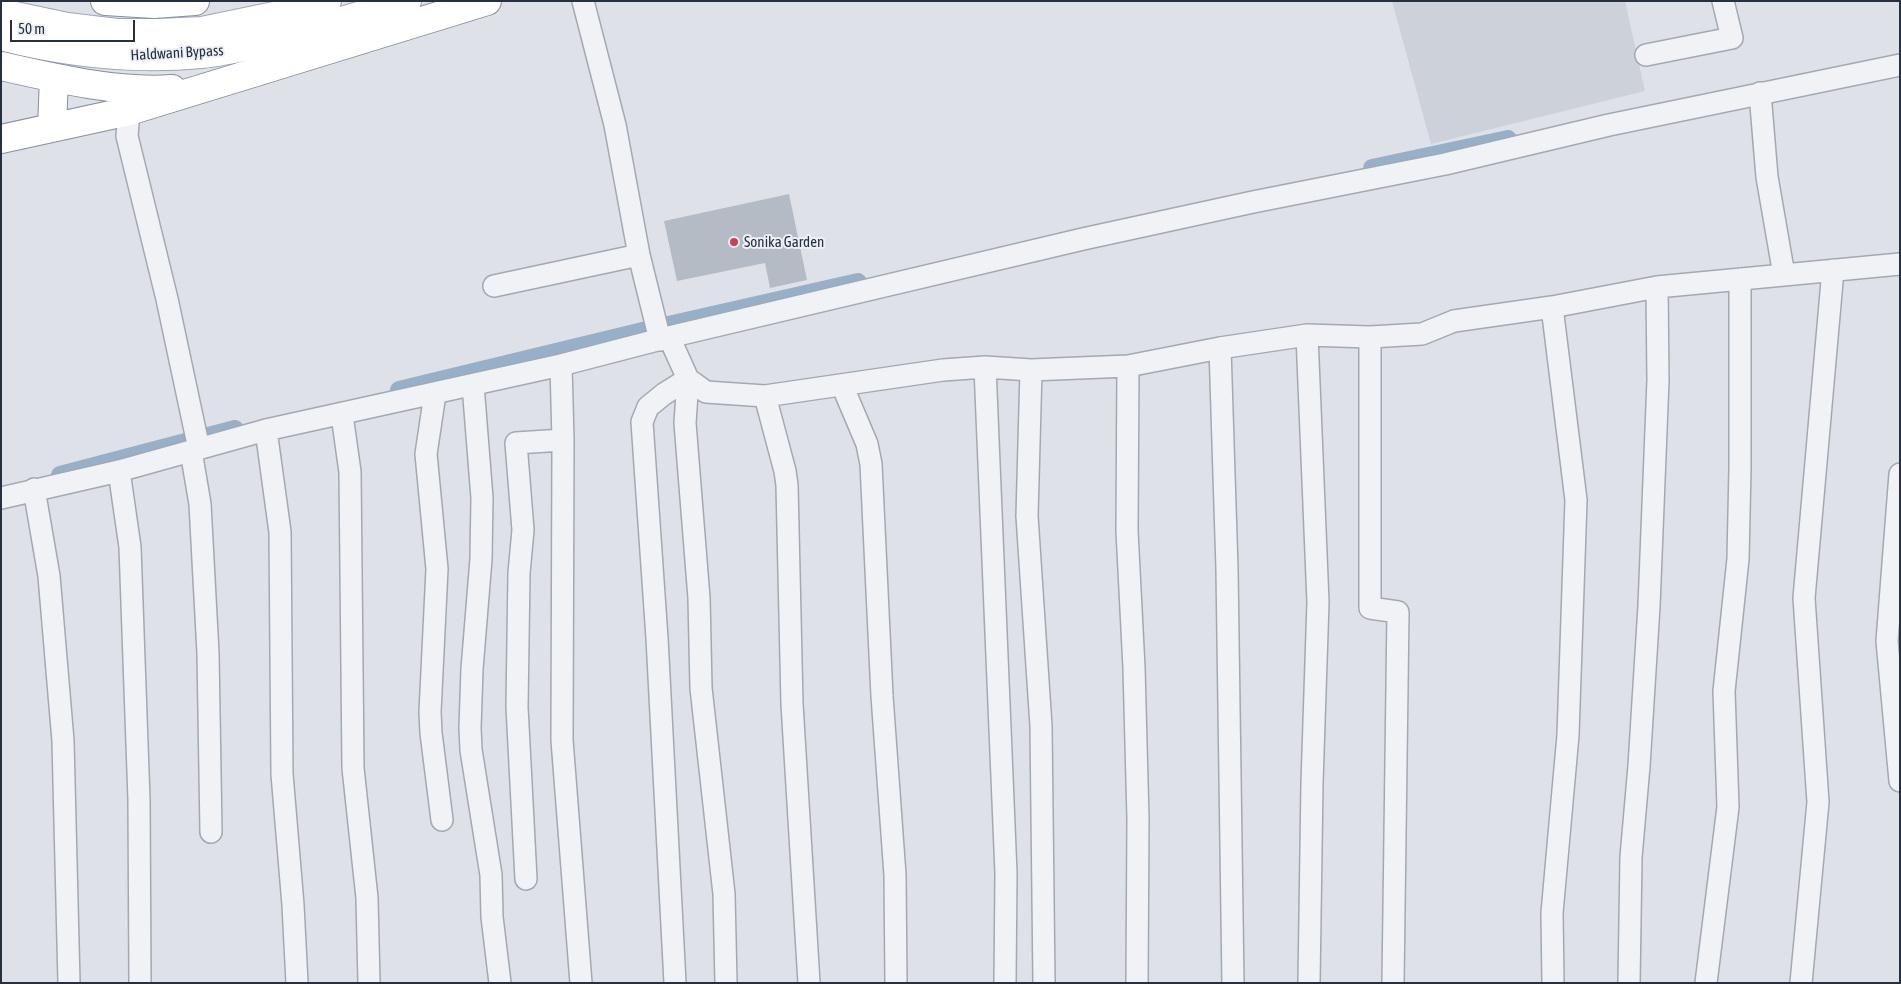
<!DOCTYPE html>
<html>
<head>
<meta charset="utf-8">
<style>
	body { margin:0 }
	#map { position:relative; width:1901px; height:984px; overflow:hidden; background:#dee2e8; font-family:"Asap Condensed",sans-serif }
	canvas { display:block }
	.frame { position:absolute; inset:0; border:2px solid #26303f; pointer-events:none }
	.scale { position:absolute; left:10px; top:20px; width:125px; height:22px; box-sizing:border-box; border:2px solid #26303f; border-top:0; padding-left:6px; font-size:15px; line-height:18px; white-space:nowrap; color:#26303f; -webkit-text-stroke:4px #edf1f5; paint-order:stroke }
</style>
</head>
<body>
<div id="map">
<canvas width="1901" height="984"></canvas>
<div class="frame"></div>
<div class="scale">50 m</div>
</div>
<script>
const c = document.querySelector('canvas').getContext('2d');
c.lineJoin = 'round';
function fill(path, color) { c.fillStyle = color; c.fill(path, 'evenodd'); }
function stroke(path, color, width, dash) { c.strokeStyle = color; c.lineWidth = width; c.lineCap = dash ? 'butt' : 'round'; c.setLineDash(dash || []); c.stroke(path); }
function write(font, color, halo, rows, align = 'center') {
  c.font = font + ' "Asap Condensed",sans-serif'; c.lineWidth = 4; c.setLineDash([]); c.textBaseline = 'middle'; c.strokeStyle = halo; c.fillStyle = color; for (const [text, x, y, turn = 0] of rows) {
    c.save(); c.translate(x, y); c.rotate((+turn || 0) * Math.PI / 180); c.textAlign = isNaN(turn) ? turn : align; if (halo) c.strokeText(text, 0, 0); c.fillText(text, 0, 0); c.restore();
  }
}
const built = new Path2D(`
	M1392,1H1625L1645,91L1431,144Z`);
const canal = new Path2D(`
	M1372,168L1508,139
	M399,390L651,329L858,282
	M60,475L235,429`);
const building = new Path2D(`
	M789,194L807,280L770,288L765,263L677,281L664,221Z`);
const minor = new Path2D(`
	M583,1L615,125L639,255L660,340
	M1646,55L1732,38L1723,1
	M1760,93L1767,177L1784,275
	M129,111L127,136L167,299L199,449
	M494,286L639,255
	M1552,307L1576,500L1568,735L1552,913L1553,983
	M1307,335L1318,602L1312,783L1309,983
	M669,337L688,379L706,392L765,396L943,370L985,367L1031,370L1128,366L1220,348L1307,335L1370,337L1422,334L1454,321L1552,307L1657,287L1900,264
	M1370,337V608L1398,612L1393,983
	M1220,348L1227,569L1233,983
	M561,365L563,440L562,740L581,983
	M1128,366L1127,531L1134,668L1138,819L1137,983
	M985,367L1006,873L1005,983
	M1031,370L1027,516L1041,726L1044,983
	M688,379L685,423L699,598L701,688L724,894L726,983
	M473,385L482,498L481,559L472,669L470,728L471,750L491,875L492,917L500,983
	M842,385L867,444L871,464L882,696L895,875L896,983
	M435,394L426,454L437,569L430,712L431,733L442,820
	M765,396L785,471L787,485L792,704L809,983
	M342,415L350,472L353,768L367,898L369,983
	M266,430L280,532L282,774L293,905L297,983
	M191,451L200,504L208,653L211,832
	M119,471L130,547L139,800L140,983
	M1900,474L1887,641L1900,781
	M34,489L49,576L63,741L69,983
	M1,498L119,471L266,430L561,365L669,337L1083,239L1253,202L1445,164L1609,125L1900,65
	M526,879L517,707L519,573L523,530L516,443L563,440
	M675,983L657,638L642,422L648,407L664,394L688,379
	M1629,983L1631,857L1639,766L1649,606L1658,380L1657,287
	M1706,983L1728,807L1724,691L1738,559L1740,468V279
	M1801,983L1818,802L1804,598L1833,270`);
const major = new Path2D(`
	M1,13L67,27L117,33H158L202,31L298,11L327,1
	M1,36C66,53 134,60 201,54C226,52 251,45 276,39C320,28 363,15 407,1`);
const highway = new Path2D(`
	M105,1L154,4L195,1
	M1,66C54,78 117,93 172,89
	M52,128L54,78
	M1,139L129,111L487,1`);
const markers = [
	[734,242,5,"#d23e55"]
];
const streetNames = [
	["Haldwani Bypass",177,53,-3]
];
const poiNames = [
	["Sonika Garden",744,242]
];
fill(built, '#ccd1da');
stroke(canal, '#97b0c9', 18);
fill(building, '#b5bbc5');
stroke(minor, '#a3a9b2', 24);
stroke(major, '#9da6b4', 30);
stroke(highway, '#858f9f', 30);
stroke(minor, '#f0f2f6', 21);
stroke(major, '#fff', 28);
stroke(highway, '#fff', 28);
for (const [x, y, r, color] of markers) { const dot = new Path2D(); dot.arc(x, y, r, 0, 2 * Math.PI); c.fillStyle = color; c.fill(dot); stroke(dot, '#edf1f5', 2); }
write('15px', '#26303f', '#edf1f5', streetNames);
write('15px', '#26303f', '#edf1f5', poiNames, 'left');
</script>
</body>
</html>
